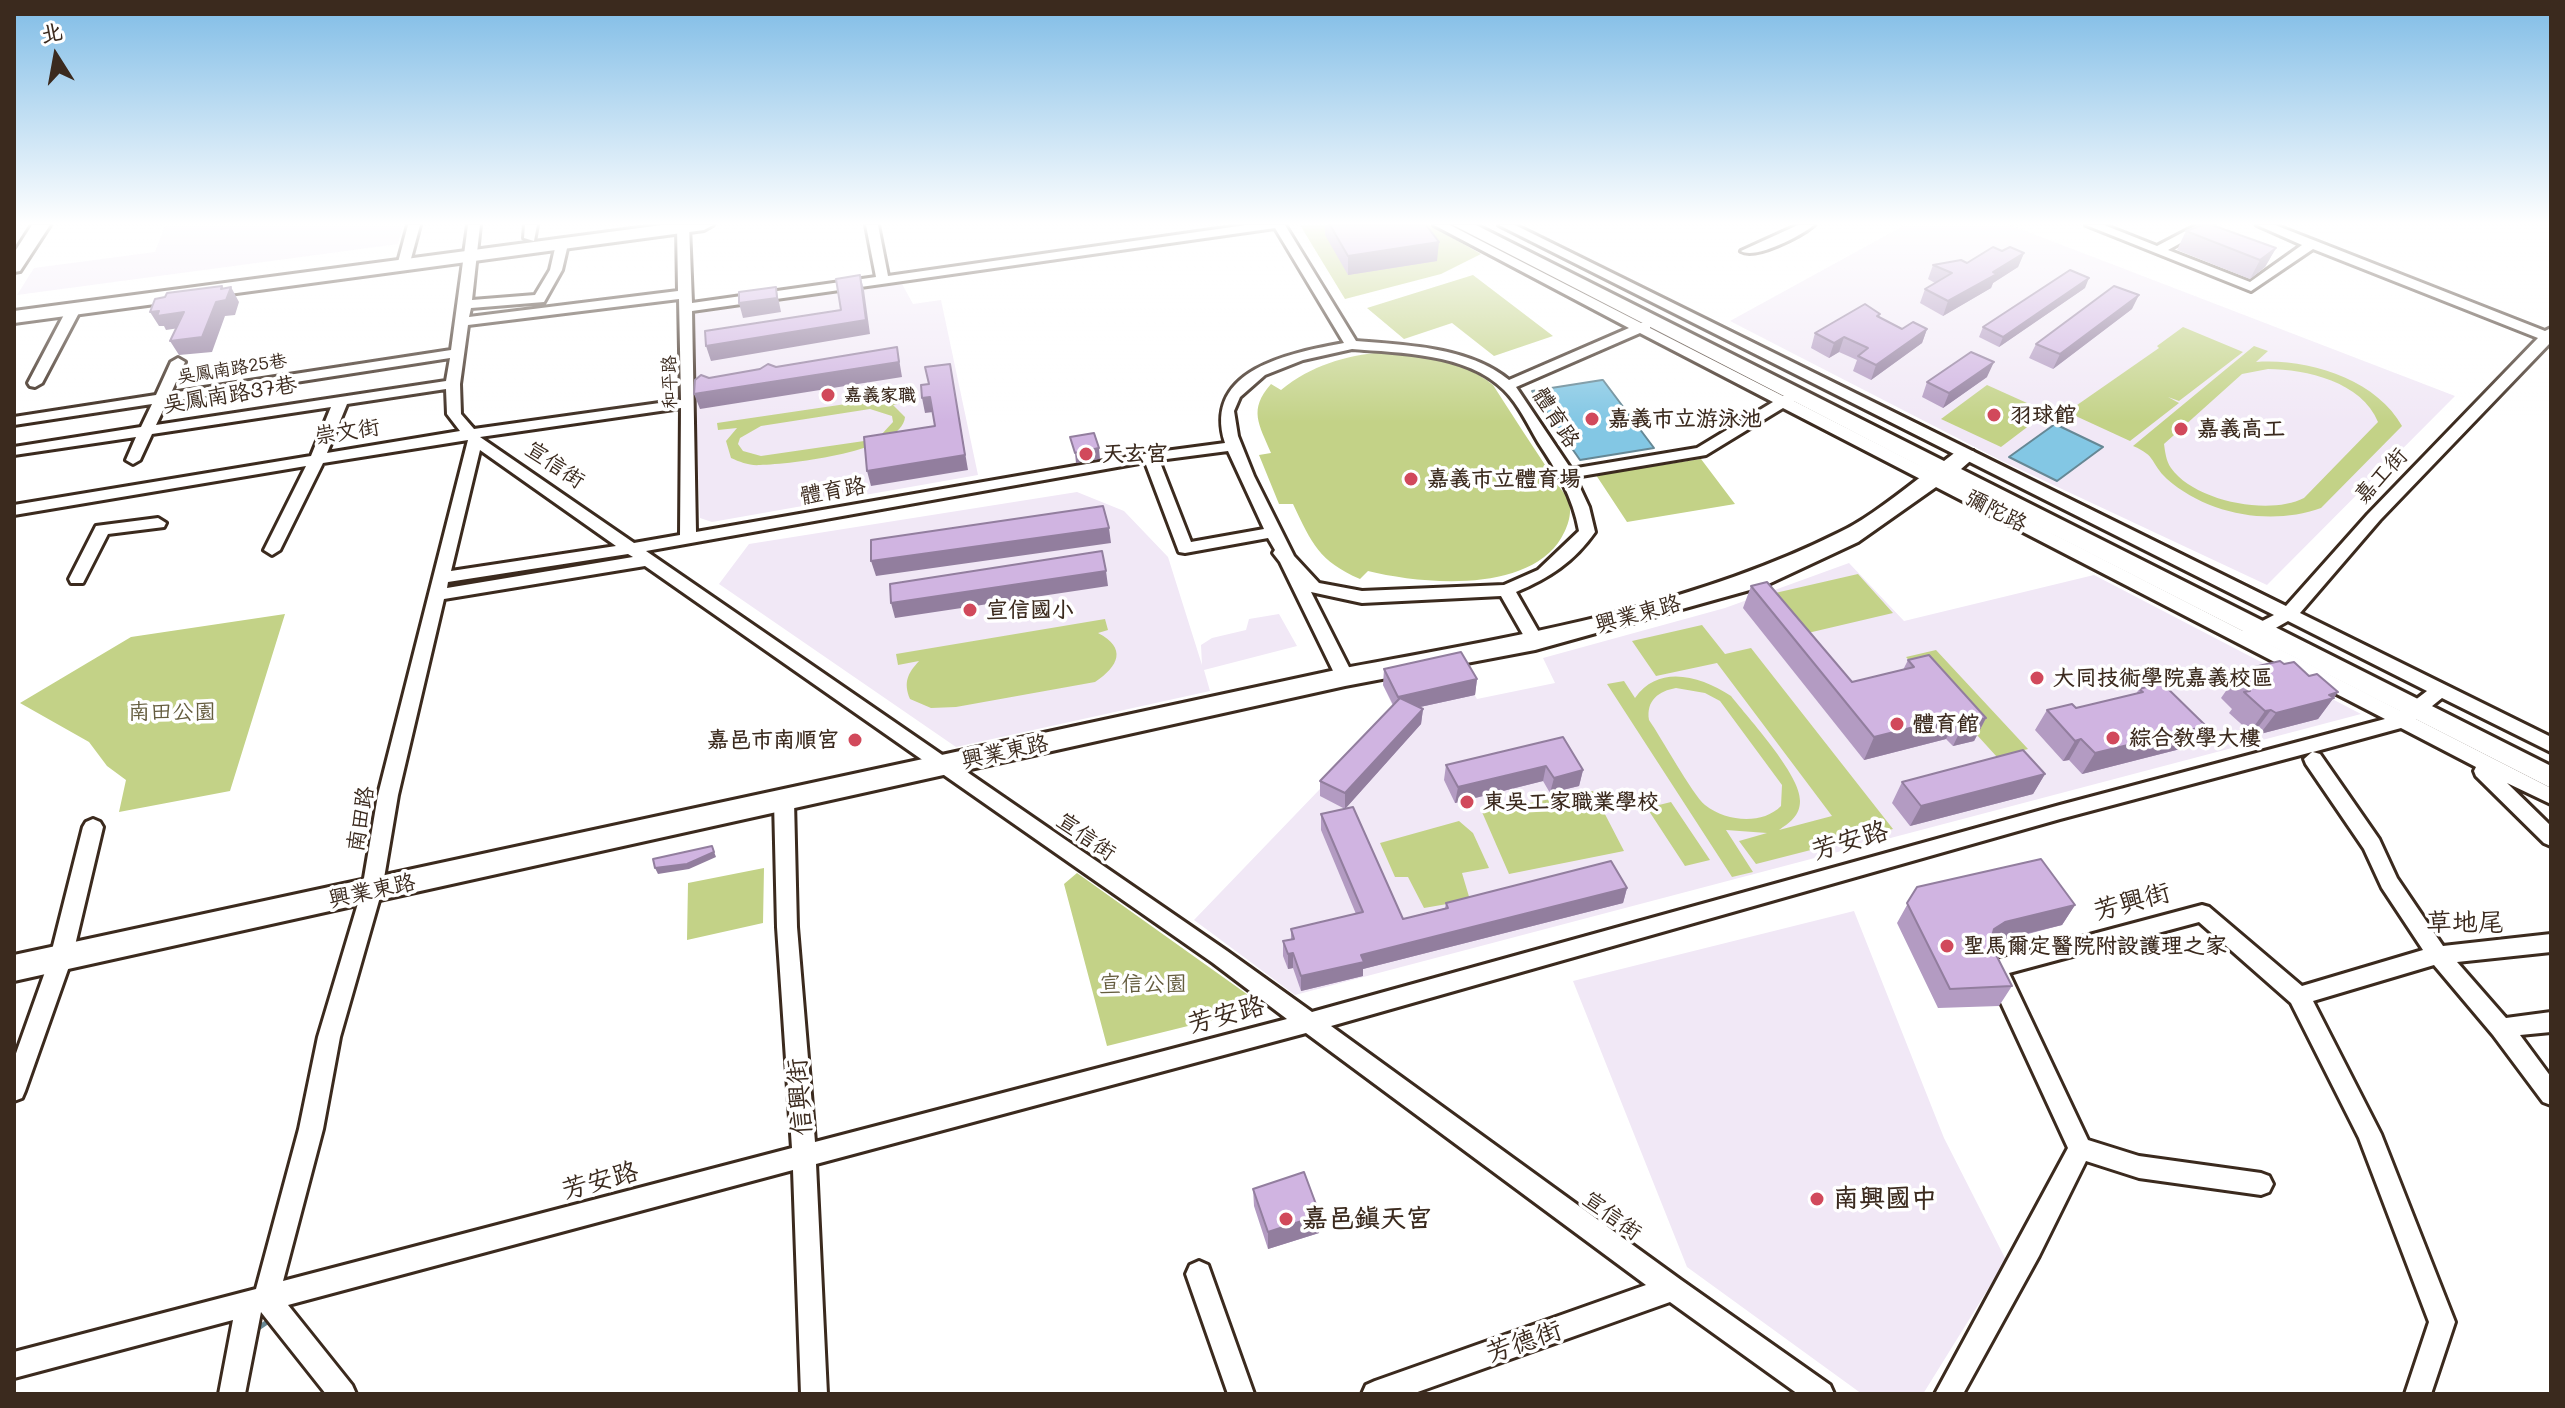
<!DOCTYPE html>
<html>
<head>
<meta charset="utf-8">
<style>
	body { margin:0 }
	#map { position:relative; width:2565px; height:1408px; overflow:hidden; background:#fff; font-family:Mali,"LXGW WenKai TC",sans-serif }
	canvas { display:block }
	.frame { position:absolute; inset:0; border:16px solid #3b2a1e; pointer-events:none }
	.north { position:absolute; left:16px; top:16px; width:80px; height:80px; -webkit-text-stroke:6px #fff; paint-order:stroke; rotate:349deg; font-size:22px; font-weight:700; line-height:32px; text-align:center; color:#3b2a1e }
	.north::after { content:''; display:block; margin:auto; width:28px; height:36px; background:#3b2a1e; clip-path:polygon(50% 0,100% 100%,50% 72%,0 100%) }
</style>
</head>
<body>
<div id="map">
<canvas width="2565" height="1408"></canvas>
<div class="frame"></div>
<div class="north">北</div>
</div>
<script>
const c = document.querySelector('canvas').getContext('2d');
c.lineJoin = 'round';
function fill(path, color) { c.fillStyle = color; c.fill(path, 'evenodd'); }
function stroke(path, color, width, dash) { c.strokeStyle = color; c.lineWidth = width; c.lineCap = dash ? 'butt' : 'round'; c.setLineDash(dash || []); c.stroke(path); }
function write(font, color, halo, rows, align = 'center') {
  c.font = font + ' Mali,"LXGW WenKai TC",sans-serif'; c.lineWidth = 7; c.setLineDash([]); c.textBaseline = 'middle'; c.strokeStyle = halo; c.fillStyle = color; for (const [text, x, y, turn = 0] of rows) {
    c.save(); c.translate(x, y); c.rotate((+turn || 0) * Math.PI / 180); c.textAlign = isNaN(turn) ? turn : align; if (halo) c.strokeText(text, 0, 0); c.fillText(text, 0, 0); c.restore();
  }
}
const built = new Path2D(`
	M165,225H403L398,244L17,295L34,268L155,252Z
	M1905,225H2010L2455,396L2267,585L2002,461L1730,321Z
	M901,282L913,304L941,300L978,475L712,522L700,518L692,314L700,310Z
	M1077,492L1124,511L1168,557L1202,665L1201,645L1212,638L1246,630L1249,619L1279,614L1297,646L1204,670L1210,691L956,747L719,584L749,544Z
	M1849,563L1904,621L2094,575L2361,714L1295,995L1194,920L1395,711L1383,685L1459,668L1477,699L1555,683L1543,658L1725,608Z
	M1854,911L1944,1138L2006,1260L1923,1394H1862L1687,1267L1573,981Z`);
const green = new Path2D(`
	M1300,225H1430L1481,254L1441,274L1345,299Z
	M1473,275L1553,336L1494,356L1452,323L1404,339L1367,308Z
	M2183,327L2243,352L2179,401L2168,397L2179,403L2130,441L2067,412L2159,348L2157,346Z
	M2254,346L2268,351L2256,362C2307,358 2376,379 2402,426L2321,508C2271,526 2208,515 2167,479C2150,463 2157,456 2133,446ZM2268,369C2306,369 2362,382 2378,422L2304,498C2269,516 2194,501 2171,468C2166,461 2165,451 2164,444L2242,374Z
	M1383,352C1423,354 1461,359 1493,385C1513,416 1533,447 1553,477C1557,485 1567,495 1569,503C1573,516 1565,533 1558,543C1521,593 1421,584 1368,571L1360,579C1319,561 1312,544 1293,504H1279L1259,455L1271,453C1259,424 1248,410 1271,384L1281,390C1312,365 1344,356 1383,352Z
	M1987,385L2047,412L2001,447L1941,419Z
	M907,395L908,402L893,405L905,417C902,452 791,464 760,465C750,466 740,462 731,458L726,441L737,428L718,430L717,423ZM870,409L892,416L893,422L881,435L871,440L761,456L743,451L738,444L740,438L761,426Z
	M1701,459L1735,504L1627,522L1596,475Z
	M1858,574L1893,613L1795,636L1762,596Z
	M285,614L230,791L119,812L126,780L107,766L89,742L20,703L131,637Z
	M1105,619L1108,630L1098,633C1127,648 1119,666 1095,682L956,707L931,708L910,699C903,682 908,673 919,661L898,665L896,654Z
	M1702,625L1725,654L1751,648L1893,829L1756,864L1739,841L1767,833L1726,830L1753,872L1732,877L1607,684L1624,681L1635,698C1659,664 1700,676 1731,696C1748,718 1801,775 1800,801C1800,816 1789,823 1779,830L1832,816L1717,663L1656,676L1632,641ZM1676,688L1705,693L1720,701L1782,785L1781,806C1762,825 1727,822 1705,805C1692,794 1661,737 1649,720C1646,700 1659,691 1676,688Z
	M1936,650L2028,749L1997,757L1906,657Z
	M1593,791L1624,851L1509,874L1482,812Z
	M1671,802L1710,860L1685,866L1647,808Z
	M1459,821L1473,833L1489,868L1462,873L1470,900L1424,908L1408,877H1395L1380,843Z
	M764,868L763,923L687,940L688,883Z
	M1077,873L1265,1007L1107,1046L1064,884Z`);
const water = new Path2D(`
	M1602,380H1603L1654,448L1580,460L1532,391Z
	M2055,424L2103,447L2057,481L2009,457Z`);
const stream = new Path2D(`
	M254,1331L273,1318`);
const street = new Path2D(`
	M408,225H420L409,266L403,270L397,266Z
	M468,225H480L472,300L535,295L550,270L556,244L562,240L568,244L562,270L544,302L471,308L469,317L678,291L677,225H689L692,303L876,277L866,225H878L888,276L1246,225H1285L1356,341C1406,345 1469,347 1509,380L1629,328L1434,225H1450L1641,323H1650V328L1783,396L1796,394L1798,397L1794,401L2243,631L2274,615L1499,225H1515L2286,606L2368,514L2538,338L2313,249L2251,291L2086,225H2104L2157,246L2197,225H2213L2168,250L2250,282L2302,245L2257,225H2275L2545,331L2551,328V342L2380,520L2300,613L2551,737V752L2442,698L2416,719L2551,788V804L2507,783L2551,826V846L2544,843L2476,776L2474,771L2476,767L2401,728L2313,752L2320,754L2379,839L2397,878L2443,946L2551,934V952L2457,962L2506,1018L2551,1012V1032L2520,1035L2551,1077V1105L2543,1102L2493,1035L2434,965L2313,1001L2381,1134L2455,1322L2431,1394H2405L2429,1322L2359,1138L2291,1003L2199,922L2009,973L2088,1140L2139,1156L2261,1173L2269,1176L2273,1184L2269,1192L2261,1195L2139,1178L2086,1161L2039,1256L1963,1394H1935L2068,1148L1985,968L1988,962L2202,905L2209,907L2302,986L2423,950L2382,888L2364,849L2306,764L2304,759L2312,752L2060,819L1331,1026L1681,1280L1830,1385L1834,1394H1798L1670,1302L1412,1394H1362L1366,1385L1375,1381L1646,1285L1306,1033L816,1164L827,1394H801L793,1170L288,1305L352,1385L356,1394H326L261,1312L245,1394H219L233,1320L14,1378V1352L256,1289L299,1129L318,1037L362,890L378,795L468,440L323,463L280,550L272,555L264,550L306,466L14,515V505L311,456L331,407L152,434L140,460L133,464L126,460L136,437L14,455V447L141,427L152,404L14,425V417L156,395L171,362L178,358L185,362L171,393L451,350ZM1275,228L1344,343C1291,353 1202,369 1225,443L1150,453L696,532L692,311ZM679,299L681,400L474,429L461,414L460,384L468,325ZM1640,333L1773,402L1697,448L1571,469L1516,387ZM1352,349C1401,353 1467,353 1504,390C1519,405 1528,425 1538,442C1557,471 1573,497 1579,531L1538,570L1504,585L1362,591L1319,583L1294,556L1254,476L1238,436L1234,411L1240,397L1265,375L1303,360ZM450,358L446,381L156,425L167,402ZM446,389L447,414L460,431L327,453L347,404ZM681,408L680,535L634,543L480,437ZM1783,408L2385,719L2060,805L1312,1012L1227,951L646,551L1145,462L1179,552L1185,553L1268,538L1275,550L1273,553L1280,562L1336,677L1345,683L1354,677L1311,592L1362,603L1501,596L1529,645H1541L1544,641L1516,592C1549,578 1574,562 1595,532L1589,507L1575,477L1706,455ZM480,450L616,546L451,571ZM1228,451L1264,529L1191,542L1159,460ZM628,554L633,557L447,588L448,582ZM645,566L1213,963L1287,1019L815,1142L797,927L794,801L791,796H777L774,801L777,927L792,1148L283,1281L323,1129L340,1037L382,890L398,795L444,599ZM2288,621L2427,691L2401,711L2258,638Z
	M525,225H537L534,241L524,238Z
	M1798,225H1814C1801,236 1755,260 1741,251Z
	M74,305L81,309L42,383L35,387L30,386L28,383L67,309Z
	M158,518L166,523L164,527L108,534L83,583H71L69,579L96,526Z
	M93,819L100,822L103,827L72,958L25,1091L22,1098L14,1101V1059L50,958L83,827L86,822Z
	M1199,1261L1208,1265L1254,1394H1228L1186,1274L1190,1265Z`);
const secondary = new Path2D(`
	M32,225H50L20,271L14,272V253Z
	M662,225H713L704,230L14,323V311Z
	M1453,225H1476L1944,461L1957,451H1973L1976,456L1961,469L2551,766V788L1946,480L1858,542L1764,586L1535,650L1345,686L14,981V955L1345,668C1512,637 1685,609 1838,533C1870,518 1900,492 1929,471Z`);
const wall = new Path2D(`
	M1325,225H1426L1437,261L1348,275L1325,235Z
	M2186,231L2276,248L2265,267L2250,279L2177,250Z
	M2002,251L2024,253L2018,267L1993,283L1991,288L1943,316L1920,303L1925,289L1935,283L1928,279L1933,265L1967,263Z
	M2085,288L1999,347L1979,337L1983,327Z
	M2132,309L2053,369L2029,358L2036,344Z
	M1880,314L1879,317L1902,329H1927L1922,343L1871,380L1853,371L1857,360L1839,352L1829,358L1811,348L1815,333Z
	M1987,377L1943,408L1922,397L1927,382Z
	M1751,586L1852,682L1903,670L1908,660L1986,718L1974,741L1953,746L1946,739L1864,760L1743,608Z
	M2284,664L2309,676L2338,692L2318,719L2260,734L2256,730L2250,732L2229,713L2232,709L2221,698L2235,678L2245,675L2250,668Z
	M1384,669L1477,679L1475,695L1420,707L1423,709L1421,724L1345,809L1320,796V781L1393,705L1383,685Z
	M2139,689L2206,726L2192,746L2082,774L2069,760L2063,761L2035,730L2047,710L2076,708L2136,694Z
	M1563,737L1583,770L1579,786L1550,793L1543,781L1455,803L1444,780L1446,765Z
	M2045,774L2033,794L1910,826L1892,803L1902,782Z
	M1321,814L1403,919L1445,908L1446,903L1627,888L1623,903L1363,969V976L1301,991L1293,968L1288,969L1283,956V941L1291,939V929L1356,914L1321,830Z
	M1917,887L2075,905L2062,925L1990,944L2012,986L1999,1006L1938,1008L1897,923Z
	M1253,1189L1320,1215L1319,1233L1268,1249L1254,1206Z`);
const shadedWall = new Path2D(`
	M1439,242L1437,261L1348,275V256Z
	M2276,248L2265,267L2250,279L2260,260Z
	M2024,253L2018,267L1993,283L1991,288L1943,316L1948,301Z
	M860,275L864,290L870,334L711,361L706,346L866,320Z
	M2089,278L2085,288L1999,347L2003,337Z
	M222,286L228,295L231,287L239,302L235,315L225,316L212,352L179,355L170,341L216,302Z
	M776,287L781,312L743,318L739,303Z
	M2139,295L2132,309L2053,369L2060,354Z
	M159,311L184,312L193,326L166,330L164,326H159L150,312Z
	M1927,329L1922,343L1871,380L1876,365Z
	M1844,337L1839,352L1829,358L1834,343Z
	M897,347L902,377L700,409L694,394Z
	M1994,362L1987,377L1943,408L1949,393Z
	M950,364L968,470L871,486L867,471L965,455Z
	M930,397L933,412L925,413L922,398Z
	M1099,448L1100,459L1076,463L1075,453Z
	M1109,528L1111,543L876,576L871,561Z
	M1106,571L1108,586L895,618L891,603Z
	M1477,679L1475,695L1397,712L1398,697Z
	M2338,692L2318,719L2260,734L2276,713Z
	M1423,709L1421,724L1345,809V793Z
	M2271,710L2256,730L2250,732L2265,711Z
	M1958,716L1946,739L1864,760L1874,737Z
	M1986,718L1974,741L1953,746L1964,723Z
	M2206,726L2192,746L2082,774L2095,753Z
	M2081,739L2069,760L2063,761L2075,741Z
	M1546,766L1543,781L1455,803L1458,787Z
	M1583,770L1579,786L1550,793L1554,778Z
	M2045,774L2033,794L1910,826L1921,806Z
	M712,846L716,857L689,869L658,874L655,868Z
	M1627,888L1623,903L1363,969V976L1301,991V976L1361,955Z
	M2075,905L2062,925L1992,942L1982,949L1994,929L2005,922Z
	M1293,953V968L1288,969V954Z
	M1320,1215L1319,1233L1268,1249V1232Z`);
const building = new Path2D(`
	M1330,225H1426L1439,242L1348,256Z
	M2202,225H2212L2276,248L2260,260L2186,231Z
	M1993,247L2002,251L2010,247L2024,253L1993,272L1997,274L1948,301L1925,289L1952,273L1933,265L1961,260L1967,263Z
	M2070,270L2089,278L2003,337L1983,327Z
	M860,275L866,320L706,346L705,331L841,310L836,279Z
	M222,286L221,289L231,287L226,300L216,302L202,337L170,341L184,312L157,316L159,311L150,312L155,299L165,297L167,293Z
	M2114,286L2139,295L2060,354L2036,344Z
	M776,287L777,298L739,303V292Z
	M1865,304L1880,314L1877,316L1902,329L1913,322L1927,329L1876,365L1858,356L1868,348L1844,337L1834,343L1815,333Z
	M897,347L899,362L694,394L695,380L701,375L709,378L760,369L768,364L776,367Z
	M1971,352L1994,362L1949,393L1927,382Z
	M950,364L965,455L867,471L864,437L935,426L930,397L922,398L921,385L929,384L925,367Z
	M1094,433L1099,448L1075,453L1070,437Z
	M1103,506L1109,528L871,561V540Z
	M1102,551L1106,571L891,603L890,584Z
	M1767,582L1852,682L1914,667L1908,660L1929,655L1986,718L1964,723L1958,716L1874,737L1751,586Z
	M1461,652L1477,679L1398,697L1384,669Z
	M2280,661L2284,664L2294,662L2309,676L2317,674L2338,692L2329,695L2334,698L2276,713L2271,710L2265,711L2244,692L2250,691L2235,678L2255,673L2250,668Z
	M2162,683L2206,726L2095,753L2081,739L2075,741L2047,710L2072,704L2076,708L2143,692L2139,689Z
	M1400,698L1423,709L1345,793L1320,781Z
	M1563,737L1583,770L1554,778L1546,766L1458,787L1446,765Z
	M2023,750L2045,774L1921,806L1902,782Z
	M1353,807L1403,919L1448,908L1446,903L1611,861L1627,888L1361,955L1364,962L1301,976L1293,953L1288,954L1283,941L1294,939L1291,929L1363,912L1321,814Z
	M712,846L714,852L687,864L655,868L653,859Z
	M2041,859L2075,905L2005,922L1994,929L1990,943L2012,986L1950,989L1907,903L1917,887Z
	M1304,1172L1320,1215L1268,1232L1253,1189Z`);
const markers = [
	[828,395,8,"#d1495b"],
	[1994,415,8,"#d1495b"],
	[1592,419,8,"#d1495b"],
	[2181,429,8,"#d1495b"],
	[1086,454,8,"#d1495b"],
	[1411,479,8,"#d1495b"],
	[970,610,8,"#d1495b"],
	[2037,678,8,"#d1495b"],
	[1897,724,8,"#d1495b"],
	[2113,738,8,"#d1495b"],
	[855,740,8,"#d1495b"],
	[1467,802,8,"#d1495b"],
	[1947,946,8,"#d1495b"],
	[1817,1199,8,"#d1495b"],
	[1286,1219,8,"#d1495b"]
];
const farStreetnames = [
	["吳鳳南路25巷",232,369,-9],
	["和平路",670,382,-91]
];
const farPoinames = [
	["嘉義家職",844,395]
];
const streetNames = [
	["吳鳳南路37巷",230,395,-9],
	["體育路",1556,418,57],
	["崇文街",347,432,-9],
	["宣信街",555,465,34],
	["嘉工街",2381,476,-47],
	["體育路",833,491,-10],
	["彌陀路",1996,511,27],
	["興業東路",1638,614,-15],
	["興業東路",1005,752,-12],
	["南田路",361,819,-80],
	["宣信街",1086,837,35],
	["興業東路",372,891,-12],
	["宣信街",1612,1216,36]
];
const poiNames = [
	["羽球館",2010,415],
	["嘉義市立游泳池",1608,419],
	["嘉義高工",2197,429],
	["天玄宮",1102,454],
	["嘉義市立體育場",1427,479],
	["宣信國小",986,610],
	["大同技術學院嘉義校區",2053,678],
	["體育館",1913,724],
	["綜合教學大樓",2129,738],
	["嘉邑市南順宮",839,740,"right"],
	["東吳工家職業學校",1483,802],
	["聖馬爾定醫院附設護理之家",1963,946]
];
const parkNames = [
	["南田公園",172,712],
	["宣信公園",1143,984]
];
const nearStreetnames = [
	["芳安路",1850,841,-16],
	["芳興街",2132,902,-15],
	["芳安路",1226,1015,-15],
	["信興街",800,1097,-94],
	["芳安路",600,1181,-15],
	["芳德街",1524,1342,-19]
];
const quarterNames = [
	["草地尾",2465,923]
];
const nearPoinames = [
	["南興國中",1833,1199],
	["嘉邑鎮天宮",1302,1219]
];
fill(built, '#f1e8f6');
fill(green, '#c3d287');
fill(water, '#83c7e4');
stroke(water, '#668895', 2);
stroke(stream, '#668895', 5);
stroke(street, '#3b2a1e', 6);
stroke(secondary, '#3b2a1e', 6);
fill(street, '#fff');
fill(secondary, '#fff');
fill(wall, '#b39bc2');
fill(shadedWall, '#927e9e');
fill(building, '#d0b4e1');
stroke(building, '#927e9e', 2);
const sky = c.createLinearGradient(0, 0, 0, 422);
sky.addColorStop(0, '#7fbce6');
sky.addColorStop(0.53, '#fff');
sky.addColorStop(1, '#ffffff00');
c.fillStyle = sky;
c.fillRect(0, 0, 2565, 422);
for (const [x, y, r, color] of markers) { const dot = new Path2D(); dot.arc(x, y, r, 0, 2 * Math.PI); c.fillStyle = color; c.fill(dot); stroke(dot, '#fff', 3); }
write('18px', '#3b2a1e', '#fff', farStreetnames);
write('bold 18px', '#3b2a1e', '#fff', farPoinames, 'left');
write('22px', '#3b2a1e', '#fff', streetNames);
write('bold 22px', '#3b2a1e', '#fff', poiNames, 'left');
write('22px', '#645c3e', '#fff', parkNames);
write('26px', '#3b2a1e', '#fff', nearStreetnames);
write('26px', '#3b2a1e', '#fff', quarterNames);
write('bold 26px', '#3b2a1e', '#fff', nearPoinames, 'left');
</script>
</body>
</html>
